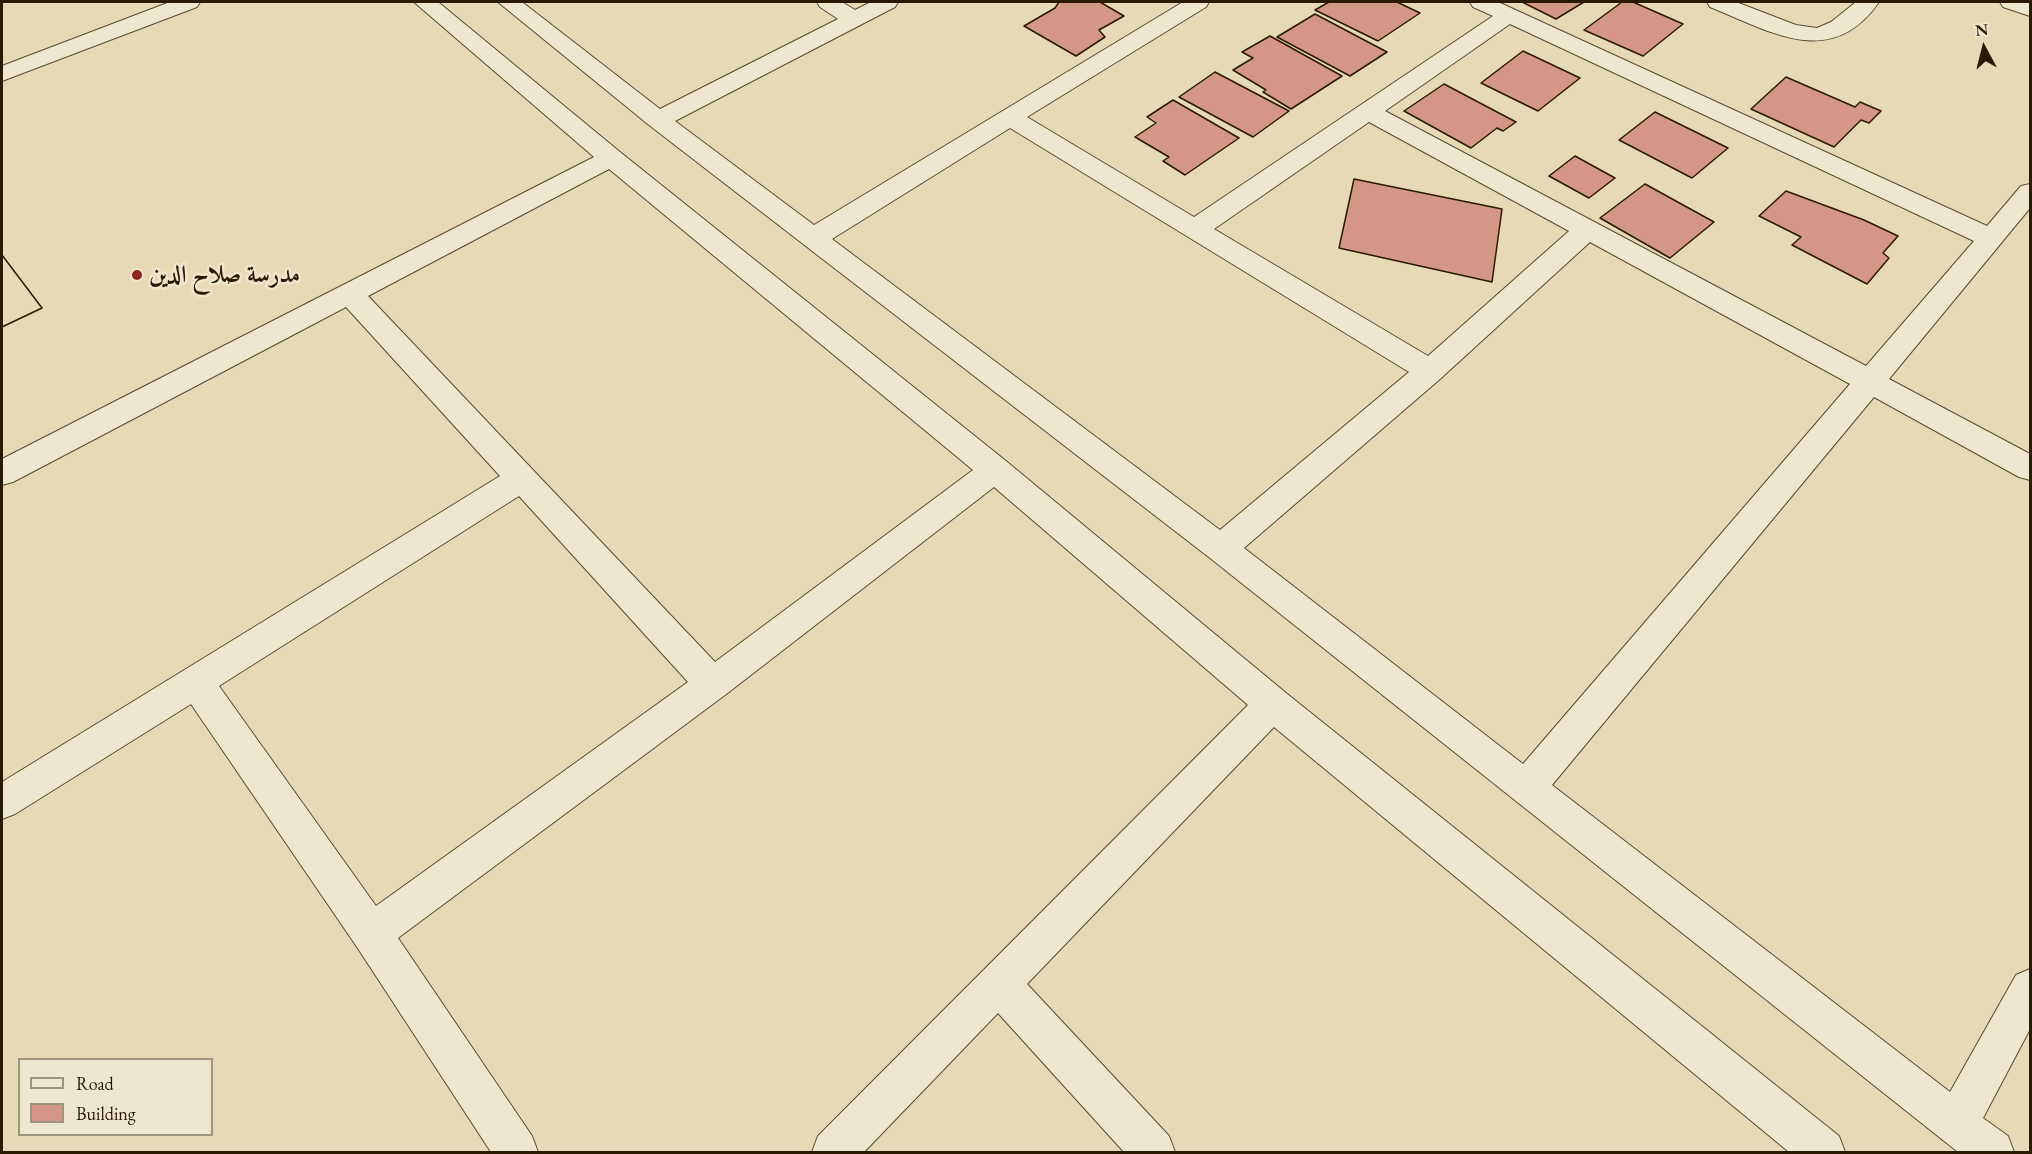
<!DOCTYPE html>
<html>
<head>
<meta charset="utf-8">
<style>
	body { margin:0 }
	#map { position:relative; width:2032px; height:1154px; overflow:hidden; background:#e7d9b6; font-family:"EB Garamond",serif }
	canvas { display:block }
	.frame { position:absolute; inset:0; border:3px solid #2a1a03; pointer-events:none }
	.legend { position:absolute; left:18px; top:1058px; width:195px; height:78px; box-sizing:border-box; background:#efe6d0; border:2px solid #a0947e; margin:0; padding:8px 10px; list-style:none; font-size:18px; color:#2a1a03 }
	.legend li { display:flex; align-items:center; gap:12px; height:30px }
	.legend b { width:30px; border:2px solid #a0947e }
	.north { position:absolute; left:1954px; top:18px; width:60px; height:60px; -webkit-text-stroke:4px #efe6d0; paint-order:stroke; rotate:353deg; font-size:16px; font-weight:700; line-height:24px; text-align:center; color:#2a1a03 }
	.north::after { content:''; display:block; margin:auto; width:21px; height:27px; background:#2a1a03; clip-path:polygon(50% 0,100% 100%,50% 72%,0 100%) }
</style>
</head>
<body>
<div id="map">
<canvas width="2032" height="1154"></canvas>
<div class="frame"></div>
<ul class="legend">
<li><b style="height:8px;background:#efe6d0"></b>Road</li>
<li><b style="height:16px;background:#d49787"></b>Building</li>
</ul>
<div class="north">N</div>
</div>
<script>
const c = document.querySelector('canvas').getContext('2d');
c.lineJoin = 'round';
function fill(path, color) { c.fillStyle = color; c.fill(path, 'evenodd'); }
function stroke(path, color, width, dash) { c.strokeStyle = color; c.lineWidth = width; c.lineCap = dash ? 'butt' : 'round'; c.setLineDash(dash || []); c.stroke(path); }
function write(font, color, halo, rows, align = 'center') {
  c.font = font + ' "EB Garamond",Amiri,serif'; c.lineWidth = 5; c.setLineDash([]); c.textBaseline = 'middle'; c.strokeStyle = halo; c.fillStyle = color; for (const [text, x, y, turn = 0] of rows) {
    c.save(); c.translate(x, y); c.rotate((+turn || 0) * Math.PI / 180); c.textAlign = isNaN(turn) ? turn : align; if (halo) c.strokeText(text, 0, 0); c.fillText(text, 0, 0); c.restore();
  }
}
const building = new Path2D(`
	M1059,2H1100L1124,16L1099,30L1105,37L1076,56L1024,26L1055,8Z
	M1329,2H1397L1420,13L1378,41L1315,10Z
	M1522,2H1584L1556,19Z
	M1622,2H1633L1683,24L1643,56L1584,30Z
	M1315,14L1387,52L1350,76L1277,37Z
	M1270,36L1342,76L1291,109L1263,92L1266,90L1233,70L1253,58L1242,52Z
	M1523,51L1580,78L1538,111L1481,83Z
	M1215,72L1289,111L1253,137L1179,97Z
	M1786,77L1855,107L1860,102L1881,111L1869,123L1861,120L1834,147L1751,109Z
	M1444,84L1516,122L1503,131L1497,128L1471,148L1404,111Z
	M1173,100L1239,138L1185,175L1163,161L1169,157L1135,137L1156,123L1147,117Z
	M1655,112L1728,148L1692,178L1619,140Z
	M1575,156L1615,178L1589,198L1549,176Z
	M1354,179L1502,209L1492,282L1339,248Z
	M1645,184L1714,222L1670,258L1600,218Z
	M1786,191L1864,220L1898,236L1883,253L1889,258L1867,284L1792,245L1801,237L1759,216Z
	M2,255L42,308L2,327Z
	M2,255L42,308L2,327Z`);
const minor = new Path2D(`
	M170,2H200L197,7L2,81V66Z
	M414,2H438L620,152L1006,461L1286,693L1839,1136L1845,1152H1789L1274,727L1027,984L1169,1136L1175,1152H1124L998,1013L864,1152H812L818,1136L1248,705L994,487L725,695L398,938L532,1136L538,1152H491L357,947L191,704L15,814L2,819V782L500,476L346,307L13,482L2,485V459L594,157ZM609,169L973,470L715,662L368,296ZM519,496L688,682L376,906L219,686Z
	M498,2H522L660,109L838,19L820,7L817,2H842L855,10L871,2H898L895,7L675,121L814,225L1183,2H1209L1206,7L1027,117L1194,217L1493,16L1473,7L1470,2H1498L1987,226L2021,186L2030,184V208L1889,379L2030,454V480L2019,477L1874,397L1552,785L1950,1092L2016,975L2030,969V1029L1983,1118L2008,1136L2014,1152H1958L1210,558L649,125ZM1510,24L1974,241L1866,366L1385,111ZM1369,122L1569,231L1428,356L1214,229ZM1010,128L1409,372L1220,530L832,239ZM1590,242L1850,384L1523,764L1244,548L1440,379Z
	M1707,2H1736L1796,25L1817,28L1831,22L1856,2H1879C1831,71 1770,31 1710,7Z
	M2000,2H2030V16L2003,7Z`);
const markers = [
	[137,275,6,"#8f2418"]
];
const poiNames = [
	["مدرسة صلاح الدين",149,275]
];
fill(building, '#d49787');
stroke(building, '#2a1a03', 1.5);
stroke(minor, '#594a30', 2);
fill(minor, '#efe6d0');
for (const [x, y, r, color] of markers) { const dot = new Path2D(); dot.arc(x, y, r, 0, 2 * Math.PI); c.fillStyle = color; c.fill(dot); stroke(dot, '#efe6d0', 2); }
write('bold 24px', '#2a1a03', '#efe6d0', poiNames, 'left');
</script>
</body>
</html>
